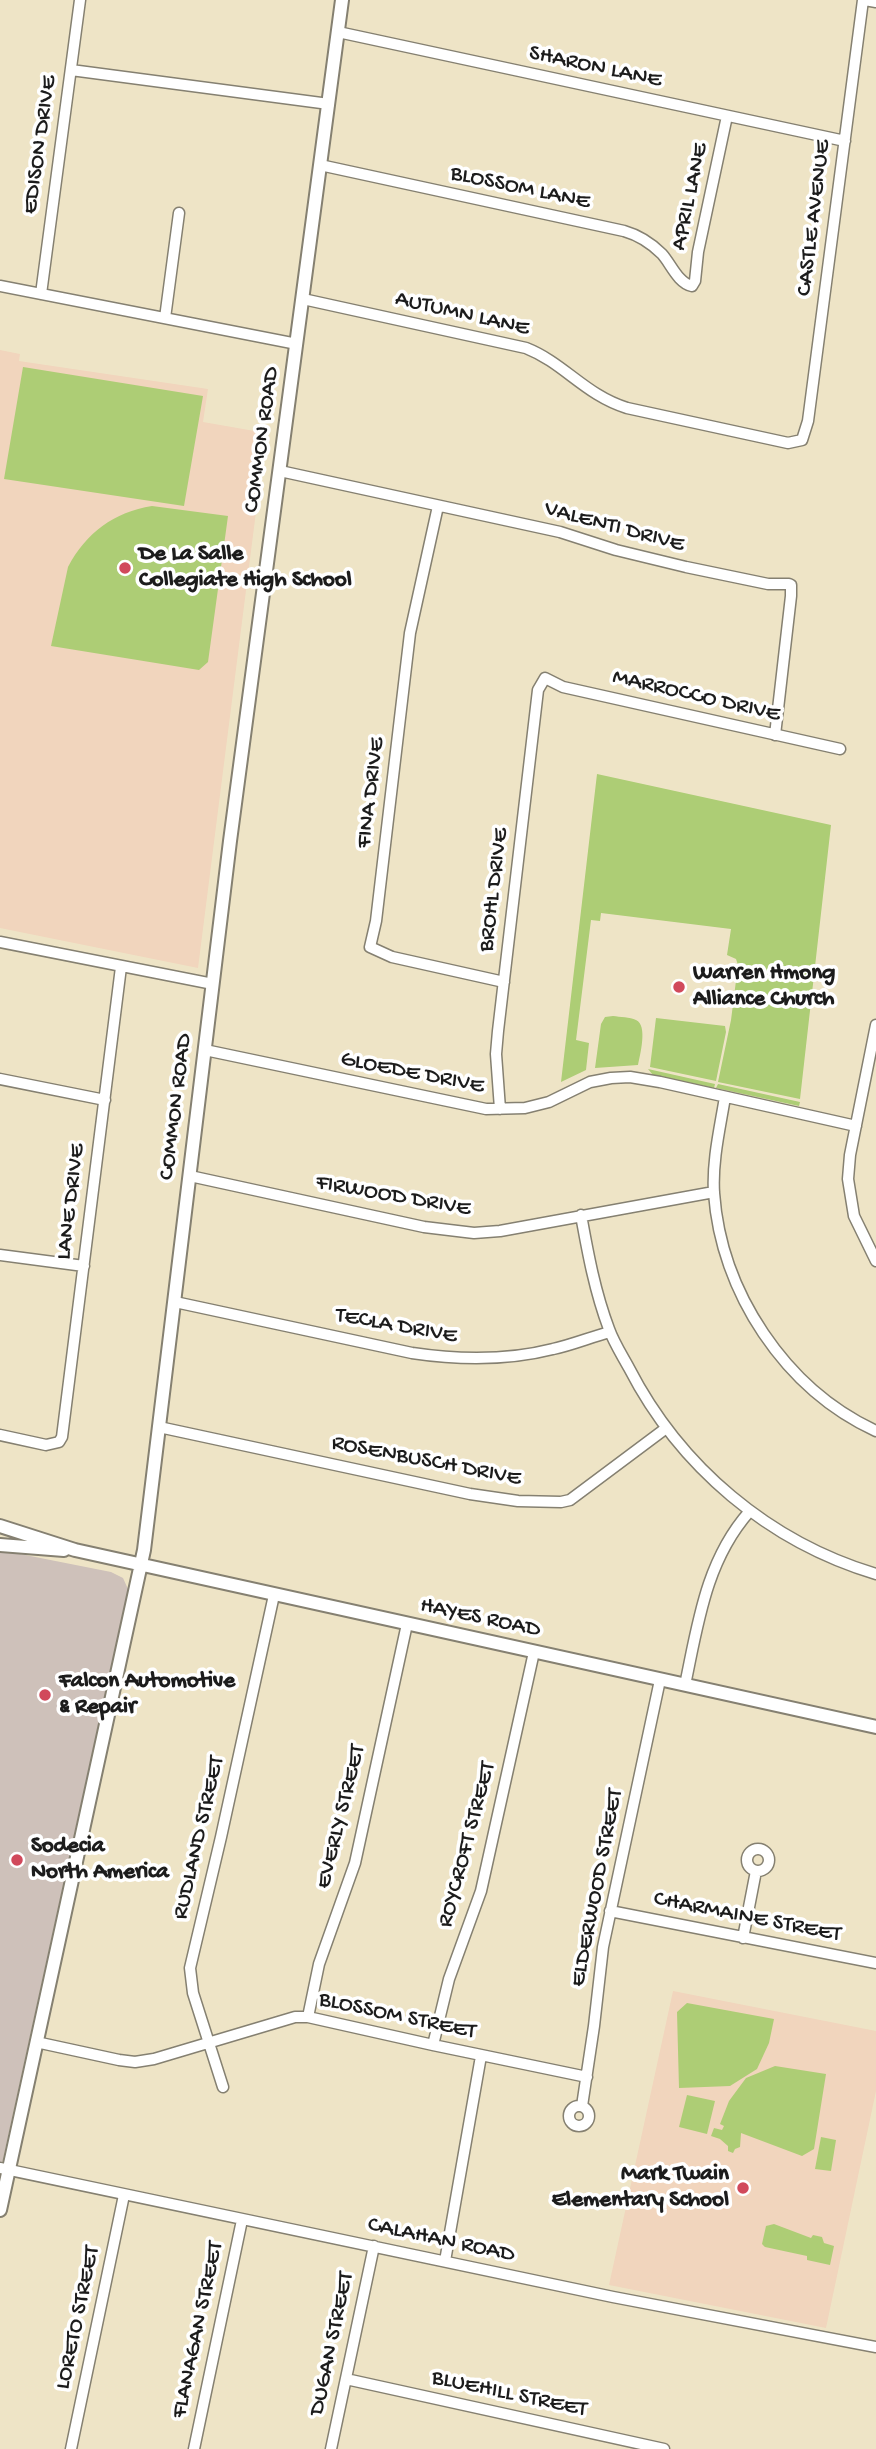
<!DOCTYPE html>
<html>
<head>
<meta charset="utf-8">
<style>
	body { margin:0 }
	canvas { display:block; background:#eee4c6 }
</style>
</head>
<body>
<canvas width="876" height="2449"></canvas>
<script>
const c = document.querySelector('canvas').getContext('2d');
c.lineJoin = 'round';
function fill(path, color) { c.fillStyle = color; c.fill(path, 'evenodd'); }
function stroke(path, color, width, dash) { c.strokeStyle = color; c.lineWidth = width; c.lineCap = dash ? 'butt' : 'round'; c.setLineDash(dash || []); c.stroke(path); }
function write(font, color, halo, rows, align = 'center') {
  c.font = font + ' "Gochi Hand",sans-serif'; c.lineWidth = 7; c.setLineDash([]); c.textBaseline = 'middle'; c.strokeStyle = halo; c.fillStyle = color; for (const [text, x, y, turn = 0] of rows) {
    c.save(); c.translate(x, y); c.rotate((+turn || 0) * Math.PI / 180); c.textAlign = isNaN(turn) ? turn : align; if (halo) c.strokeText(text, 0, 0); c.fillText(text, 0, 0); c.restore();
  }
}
const built = new Path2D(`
	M0,350L20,354L19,361L208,389L203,422L266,433L198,968L0,928Z
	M673,1991L876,2031V2091L826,2328L609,2285Z`);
const industrial = new Path2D(`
	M0,1550L111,1572L123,1578L128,1589L0,2173Z`);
const green = new Path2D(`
	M23,367L203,396L184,506L4,479Z
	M152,506L228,516L208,662L199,670L51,646L68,567C86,533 114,512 152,506Z
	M597,774L831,825L800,1099L718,1082L731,1020L738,965L736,959L727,955L731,929L601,913L600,921L591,920L576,1040L589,1043L586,1070L561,1082Z
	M613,1016C620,1017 630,1017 636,1020C648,1025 640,1055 638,1065L595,1068L601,1024L605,1017Z
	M656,1018L725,1026L726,1032L716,1081L650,1067Z
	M648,1069L715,1084L714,1088L653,1075Z
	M718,1084L800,1102L799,1106L716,1088Z
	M687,2003L774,2019L769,2043L757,2069L730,2086L679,2088L677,2012Z
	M775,2066L826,2074L814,2149L802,2156L741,2133L740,2147L735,2149L733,2153L728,2151V2146L720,2139L711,2136L714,2128L722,2130L724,2126L720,2124L729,2101L746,2078Z
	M687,2095L715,2101L707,2134L679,2127Z
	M821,2137L836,2140L831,2171L815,2169Z
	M774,2224L811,2238L813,2235L822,2237L824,2243L834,2246L830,2265L807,2260V2256L765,2247L762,2244L766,2226Z`);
const minor = new Path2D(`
	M865,0L876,2
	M338,32L845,141
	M71,70L329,104
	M320,165L624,231C638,235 652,244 662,254C671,264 678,283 692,286L695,281L698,252L727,116
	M0,286L297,344
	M41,294L80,0
	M303,299L526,348C564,363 585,395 627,408L788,443L802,440L808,421L863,0
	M165,318L179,213
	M280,471L560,532L616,550L686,567L768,584H789L791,585V596L775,735
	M438,506L410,633L376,921L370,947L392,957L504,982
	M0,942L213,984
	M876,1025L850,1155L848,1179L854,1216L876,1261
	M205,1050L486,1109L525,1108L549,1102L590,1082L611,1078L630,1077L660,1082L856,1126
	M0,1079L105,1100
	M725,1097C720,1128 712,1161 714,1193C721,1292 785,1389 876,1431
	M500,1109L496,1054L498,1031L538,690L545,678L563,687L840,749
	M190,1176L424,1227L474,1233L500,1231L714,1192
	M581,1215C588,1254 595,1292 609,1329C614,1343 622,1355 629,1368C680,1467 769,1542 876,1574
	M0,1255L84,1266
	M175,1302L412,1353C459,1360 506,1361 553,1349C572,1345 591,1337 610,1332
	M159,1427L470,1494L518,1501L561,1502L570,1500L665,1429
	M0,1435L46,1445L59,1442L62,1437L121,967
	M685,1685C698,1623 706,1561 749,1512
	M747 1860a11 11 0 1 1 22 0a11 11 0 1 1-22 0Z
	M610,1911L876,1963
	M743,1938L756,1871
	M308,2017L319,1964L355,1863L407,1624
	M36,2042L119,2060L135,2062L154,2059L295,2017H308L433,2045L587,2077
	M433,2045L449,1979L481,1891L534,1652
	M223,2087L193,1993L190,1968L221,1837L274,1595
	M569 2116a10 10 0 1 1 20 0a10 10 0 1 1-20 0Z
	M582,2106L594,2026L603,1947L660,1680
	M0,2168L613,2297L876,2347
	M445,2261L481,2056
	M346,2379L664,2449
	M71,2449L124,2195
	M194,2449L242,2220
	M331,2449L374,2246`);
const tertiary = new Path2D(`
	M0,1526L75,1550L876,1727
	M0,1545L64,1550
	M0,2210L144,1550L230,841L342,0`);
const markers = [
	[125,568,7,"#d1495b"],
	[679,987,7,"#d1495b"],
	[45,1695,7,"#d1495b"],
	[17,1860,7,"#d1495b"],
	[743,2188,7,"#d1495b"]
];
const streetNames = [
	["SHARON LANE",595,68,12],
	["EDISON DRIVE",41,145,-82],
	["BLOSSOM LANE",520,189,12],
	["APRIL LANE",691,197,-78],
	["CASTLE AVENUE",815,218,-83],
	["AUTUMN LANE",462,315,13],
	["COMMON ROAD",263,440,-82],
	["VALENTI DRIVE",614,528,15],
	["MARROCCO DRIVE",696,697,13],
	["FINA DRIVE",372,793,-83],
	["BROHL DRIVE",495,890,-83],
	["GLOEDE DRIVE",412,1074,11],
	["COMMON ROAD",177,1107,-83],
	["FIRWOOD DRIVE",393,1197,10],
	["LANE DRIVE",72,1202,-83],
	["TECLA DRIVE",396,1327,10],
	["ROSENBUSCH DRIVE",426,1462,11],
	["HAYES ROAD",480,1619,12],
	["EVERLY STREET",342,1817,-76],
	["RUDLAND STREET",200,1838,-77],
	["ROYCROFT STREET",468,1845,-75],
	["ELDERWOOD STREET",598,1888,-79],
	["CHARMAINE STREET",747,1918,11],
	["BLOSSOM STREET",397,2017,12],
	["CALAHAN ROAD",441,2241,12],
	["LORETO STREET",79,2318,-78],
	["FLANAGAN STREET",199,2330,-78],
	["DUGAN STREET",333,2344,-78],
	["BLUEHILL STREET",509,2395,12]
];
const poiNames = [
	["De La Salle",139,555],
	["Collegiate High School",139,581],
	["Warren Hmong",693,974],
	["Alliance Church",693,1000],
	["Falcon Automotive",59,1682],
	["& Repair",59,1708],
	["Sodecia",31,1847],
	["North America",31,1873],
	["Mark Twain",729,2175,"right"],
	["Elementary School",729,2201,"right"]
];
fill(built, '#f1d5bd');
fill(industrial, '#cec1ba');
fill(green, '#adcd75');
stroke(minor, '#858071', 13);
stroke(tertiary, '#858071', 16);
stroke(minor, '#fff', 10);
stroke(tertiary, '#fff', 12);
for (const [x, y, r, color] of markers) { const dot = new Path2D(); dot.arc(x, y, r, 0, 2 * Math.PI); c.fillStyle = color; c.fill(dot); stroke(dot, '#fff', 2.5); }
write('23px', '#1c1c1c', '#fff', streetNames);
write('bold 23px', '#1c1c1c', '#fff', poiNames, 'left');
</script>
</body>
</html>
